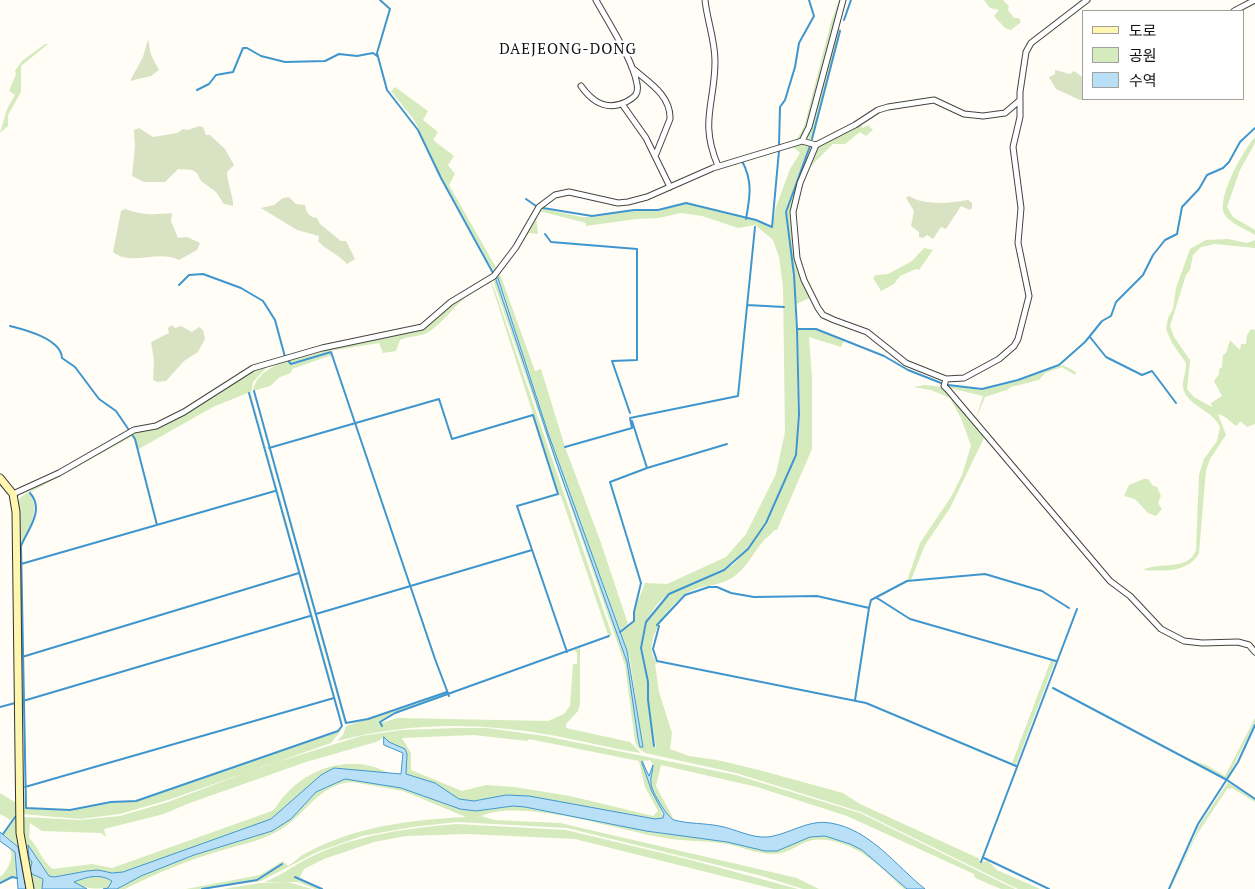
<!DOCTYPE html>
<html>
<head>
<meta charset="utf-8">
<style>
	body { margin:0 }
	#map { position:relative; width:1255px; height:889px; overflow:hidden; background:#fffdf5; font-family:"PT Serif","Noto Sans KR",serif }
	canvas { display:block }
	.legend { position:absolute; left:1082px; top:10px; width:162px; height:90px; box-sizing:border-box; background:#fff; border:1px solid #a0a0a0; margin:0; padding:6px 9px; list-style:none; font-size:15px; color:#111 }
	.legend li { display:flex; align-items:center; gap:10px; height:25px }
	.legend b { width:25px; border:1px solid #a0a0a0 }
</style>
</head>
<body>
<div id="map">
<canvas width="1255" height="889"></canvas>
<ul class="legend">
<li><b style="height:6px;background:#fff6b0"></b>도로</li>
<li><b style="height:14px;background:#d5ebbd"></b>공원</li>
<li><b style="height:14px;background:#b9e0f7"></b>수역</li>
</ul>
</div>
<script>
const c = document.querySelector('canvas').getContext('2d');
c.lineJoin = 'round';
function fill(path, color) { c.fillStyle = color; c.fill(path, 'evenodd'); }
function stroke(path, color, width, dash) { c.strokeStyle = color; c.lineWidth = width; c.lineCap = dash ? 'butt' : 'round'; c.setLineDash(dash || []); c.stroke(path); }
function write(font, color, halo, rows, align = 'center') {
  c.font = font + ' "PT Serif",serif'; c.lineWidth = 5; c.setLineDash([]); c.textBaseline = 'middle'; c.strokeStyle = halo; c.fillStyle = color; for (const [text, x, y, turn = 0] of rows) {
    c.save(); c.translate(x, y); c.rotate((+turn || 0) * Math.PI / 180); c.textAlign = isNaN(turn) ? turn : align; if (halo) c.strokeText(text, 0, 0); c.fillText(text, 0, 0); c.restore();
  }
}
const green = new Path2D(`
	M839,0H841L807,128L804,135L795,142L804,127L831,22Z
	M984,0H1003L1009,6L1008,10L1014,18H1019L1021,22L1011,30L1005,28L994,16L999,10L990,8Z
	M838,28L841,29L811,141L808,138Z
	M45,44H48L21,66V92L8,115V126L0,133L7,109L15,95L9,91L16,74L15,71L22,61Z
	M395,87L428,111L423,120L438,132L433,140L454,156L448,165L455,174L449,185L497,269L494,272L439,173L415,121L391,91Z
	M860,123L863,128L868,125L873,130L866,136L860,132L845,144H833L807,170L817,146Z
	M1255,137V143L1240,170L1227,207L1233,217L1255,230V235C1246,229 1231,224 1225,215C1215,200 1244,149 1255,137Z
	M801,143L810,144L785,212L793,275L796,329L798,415L796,455L766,523L747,549L723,569L668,594L658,603L645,622L640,648L647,682V700L654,746L656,747L648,701V683L642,648L647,622L668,595L733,565L749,548L767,524L797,455L800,415L798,329H815L844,341L841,347L809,337L812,378V449L777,530H774C771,535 768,536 764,540C753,553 747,568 732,578C718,587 703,584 689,592C671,602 638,644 658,663L655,664L659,692L672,733L670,749L689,756L717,760L759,770L843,793L860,804L978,858L981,862L988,861L997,870L1040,889H1018L861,812L736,773L645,753L638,748L635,741L625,665L493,280L539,208L582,217H592L634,211H658L686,203L756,220L772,227L776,207L790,169L800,153L794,148L780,149ZM539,211L586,223V226L636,219L659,218L681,213L702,216L738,228L755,225L773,240L779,257L783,287L785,432L776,474L746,534L726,557L667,584L645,583L634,612V622L620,632L630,660L642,746L640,747L638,738L627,662L544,426L496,280L498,278L500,282L548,433L619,631L628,624L601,543L565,447L541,369L535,371L500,274L529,233L538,234L536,216Z
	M811,146L813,148L795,195L796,259L810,298L796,304L786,212Z
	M1228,239L1247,243L1255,240V248L1215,244L1201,247L1193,255L1190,270L1186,275L1170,326L1174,337L1190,360L1187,389L1194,397L1212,407L1211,403L1222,396L1214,381L1219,374V369L1222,367L1223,355L1226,353L1230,340L1240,350L1241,344H1246L1247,335L1251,329L1255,330V424L1247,427L1240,421L1237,426C1229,422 1227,416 1218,414L1226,435L1210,459L1206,470L1199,553C1188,573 1164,571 1143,570C1159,561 1188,572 1196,550L1199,475L1204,459L1217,441L1220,427C1212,409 1186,406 1183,387C1182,379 1187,371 1186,363L1172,343L1166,329L1168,318L1173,309L1176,288L1190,249L1206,240Z
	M924,248L933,250L919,270L916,269L900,276L894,284L881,291L873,278L876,275L888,274L912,261Z
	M490,281L494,288L612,635L610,636L608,635L561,496L559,495L491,283C463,291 452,315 430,331C420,338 410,335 400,340L396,351L383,353L379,343L330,351L292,363L288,360L322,349L422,328L453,303Z
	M328,354L330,353L332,357L329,356L292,369L291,373L280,377L270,386L253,391L346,724L345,725L253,391C255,375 273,365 287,361L292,365Z
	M1063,365L1076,372L1075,375L1062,367L1045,373L1039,380L1011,387L1007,390L985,397L975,421L983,396L949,388L948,385L982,390L1018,381Z
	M268,366L253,382L251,394L343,725L311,616L250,392L213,407L137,450L133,433L164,424L209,399L247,374Z
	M924,385L943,387L985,436L950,508L925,545L911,580L907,581L920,543L951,497L962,475L971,446L961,418L950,398L931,390L913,387Z
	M132,434L133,436L29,493C45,515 20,534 20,557C20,640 20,725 25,808L70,811L111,803L136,801L342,729L331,743L168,800L120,814L80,819L22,814L18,502L21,497L31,490Z
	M1144,479H1148L1153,486L1157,487L1161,496L1158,503L1162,509L1156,516L1148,513L1135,499L1124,496L1129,485Z
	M580,648V704L578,711L566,724V728L630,742L641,753C608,748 576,739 544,734C472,722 407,723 337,741L343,735L346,726L447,694L448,695L395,713L379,722L381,726V723L397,718L548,721L564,714L570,706L573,664H577V653L574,650Z
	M1051,660L1055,661L1016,765L1012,763Z
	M1255,718V723L1227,779L1186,758L1206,765L1225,776Z
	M456,728H487L545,736L736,775L860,813L1015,889H1001L975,878L974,874L847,816L757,787L661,765L656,786L674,820C668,817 652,792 651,785C650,777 653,772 653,765L650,760L643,761L642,763L664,818L655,819L583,806L506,795L474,801L459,799L406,774L407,754L389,742L385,737L376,742L306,762L187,804L164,814L104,829L106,837L101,833L42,831L30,823L29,838C39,847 41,861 53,869L92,864L112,868L272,811C278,806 281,798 287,793C313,765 357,754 390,774L334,768L321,775L272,819L123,872L112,873L87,871L54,877L49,876L29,846V858L32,862V874L43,879L42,889H32L22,833L23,817L80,820L120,816L168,802L264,766L361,736L402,730ZM474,735L527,741L529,739L639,761L645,787L658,811L653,816L570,796L514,787L486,785L462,791L411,770V753L402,738Z
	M345,779L401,788L476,811L513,806L525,807L646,831L727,842L752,848L790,845L810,837L825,836L850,844L862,850L907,889H904C886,872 865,850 840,843C801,831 801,853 772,854C757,854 742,847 727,844C709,841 689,841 671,839C622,832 525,797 481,816L494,820L560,823L797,878L819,889H803L762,876L567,828L457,822L412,827L362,836L317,852L261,881L205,889L257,880L282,864L257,879L200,889H186L260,875L283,861L288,866C295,862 299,856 306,853C356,826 411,820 466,817L403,791L353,782C319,783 305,816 278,831C260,842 234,846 213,853C183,862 153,875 125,889H117L141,876L194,855L272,831L299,810L316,792Z
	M1228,782L1255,800V802L1232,788L1227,789L1196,836L1171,889L1200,824Z
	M0,793L18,804L28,889H26L18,847L4,834L16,817L14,816L11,820L0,814Z
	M457,824L566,830L691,860L798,889H774L575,839L468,834L406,836L374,842L324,859L304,869L299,879L295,877L321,889H315L298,882H265C284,874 300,861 319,853C363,834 409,828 457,824Z
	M0,841L15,852L17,877L12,876L0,882V877C6,873 16,856 9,848C6,845 2,844 0,841Z
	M92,876H100L112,881L108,888C96,889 83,889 73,882Z
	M288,882L312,889H223L261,883Z`);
const cemetery = new Path2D(`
	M148,39L151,55L159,70L151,76L130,81L143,57Z
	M1055,70L1070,74L1074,71L1084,78L1085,99L1080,100L1056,89L1049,77L1055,74Z
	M199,126L203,127L206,135H210L225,149L234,165L227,172C227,183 234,198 233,206L224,204L216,192L201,181L197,173L192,170L178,169L165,182H144L132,176L135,146L134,130L139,128L153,137L177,133L183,129L188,130Z
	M909,196C925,206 951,203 968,200L972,203V208L970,210L961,206L946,229L941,227L933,239L927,235L923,238L919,237V232L911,226L914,211L906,198Z
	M289,197L296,204L305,205C306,212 309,217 317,218L320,224L341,241H346L355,259L347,264C338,254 327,251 318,241L319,236L297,230L261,208L274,205L283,198Z
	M125,209C142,215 154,215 172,213L171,221L178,238L187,237L200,243L197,250L179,260C158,249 132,267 113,252L121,211Z
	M172,325L175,328L181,326L192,332L199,327L203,330L205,339L198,352L184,361L166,381L157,382L153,380L154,360L151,342L169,333L168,328Z`);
const water = new Path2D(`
	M498,278L548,433L627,651L643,747H640L638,738L627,662L557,464L496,280Z
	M384,737L389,742L405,749L407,754L406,774L435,783L459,799L474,801L506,795L529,796L655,819L663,818L664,814L652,792L642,763V761L649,776L653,765C653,772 650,777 651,784C652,792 667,817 674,820C689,824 704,823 719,826C736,829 750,838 767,837C788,835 808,819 830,823C870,829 896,866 925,889H907L862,850L850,844L825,836L810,837L777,851H765L727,842L646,831L525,807L513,806L476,811L460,809L401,788L345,779L316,792L291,819L272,831L194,855L141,876L117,889H103L108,888L112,881C99,873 87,877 74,882L87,889H42L43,879L32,874L30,871L32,862L29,858L28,845L49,876L54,877L87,871L98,870L112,873L123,872L271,819L321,775L334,768L401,774L403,753L384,745Z
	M0,832L18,847L26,889H18L15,852L0,841Z`);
const stream = new Path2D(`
	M380,0L390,9L377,53L387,90L418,130L441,178L493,273
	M844,20L851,0
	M197,90L209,84L216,75L233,72L243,48H247L261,56L285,62L325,61L339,54L357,56L373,53L377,56
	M812,139L840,31
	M779,145L780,107L785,100L795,67L799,43L814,16L809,0
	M742,161C753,181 750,197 746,219
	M526,199L536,206
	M543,208L592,216L634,210H658L686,203L756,220L772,227L779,151
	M545,234L551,242L637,249V360L612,361L630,413
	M179,285L189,275L203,274L241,288L263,301L275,320L285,357L291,364L331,352L435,659L449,696
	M747,305L784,307
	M10,326C26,330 61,339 62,358L75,367L99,399L116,411L135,439L157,525
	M797,329H816L884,356L908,370L941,383
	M1090,337L1106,357L1142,375L1152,371L1176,403
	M948,385L982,389L1018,380L1059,365L1085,342L1102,321L1111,316L1116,302L1143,275L1153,255L1165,240L1177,234L1182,207L1199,189L1207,175L1223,168L1229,162L1240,142L1255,128
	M254,391L346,723L368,719L447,692
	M565,447L632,428L630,418L738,396L755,227
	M269,448L439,399L452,439L533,415L558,494L517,506L567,652
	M647,468L727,444
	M30,493C45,510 28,529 21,546L26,808L70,810L111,802L136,801L338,731L342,726L249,393
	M21,564L275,491
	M877,598L910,619L1056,661
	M869,608L871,600L907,581L985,574L1042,591L1069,608
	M316,614L532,550
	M657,625L685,595L709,587H717L731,593L754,597L817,596L869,608L855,700
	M659,626L653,649L657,661L866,703L1016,766
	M620,632L634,621V612L641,583L610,482L647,468L632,421
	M22,657L299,573
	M1053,688L1227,780L1255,799
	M23,701L310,616
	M0,707L15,703
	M382,726L380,722L395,713L609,636
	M654,746L648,700V682L641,648L646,622L669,594L724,570L748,549L766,523L796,455L799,415L797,329L794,275L786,212L810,146
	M25,787L334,698
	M3,834L15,817
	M984,858L1049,889
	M981,862L1077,609
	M295,877L322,889
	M0,883L12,877L17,878
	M202,889L257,880L282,864
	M1169,889L1198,824L1238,762L1255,725`);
const street = new Path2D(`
	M705,0C707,20 715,40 715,61C715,104 699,121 718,166
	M1234,11L1255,0
	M632,68C648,82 671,95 670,119L656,154
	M581,86C593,103 607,111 626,102C635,97 639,94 637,84C633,60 608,22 596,0
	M622,104L646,138L670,187
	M802,141L816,145L855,125L878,110L888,107L934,100L964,114L983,116L1005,113L1019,101
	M816,145L800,183L793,212L797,258L804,280L818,308L823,315L834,320L867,332L906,363L946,379L964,378L999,359L1014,346L1018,339L1029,296L1018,243L1021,208L1013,147L1020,117V92L1026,52L1031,43L1087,0
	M946,379L944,386L948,390L1110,581L1130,596L1161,629L1184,641L1202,643L1238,642L1249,645L1255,652
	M13,494L59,473L134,430L156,426L184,412L253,368L322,348L422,327L451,302L494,276L516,247L539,207L555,195L569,192L618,203L628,202L647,197L713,168L802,141L809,127L843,0`);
const secondary = new Path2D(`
	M0,478L13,494L16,512L20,833L30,889`);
const quarterNames = [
	["DAEJEONG-DONG",568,50]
];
fill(green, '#d5ebbd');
fill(cemetery, '#d9e3c4');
fill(water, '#b9e0f7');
stroke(water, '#3f96cf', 1);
stroke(stream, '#3f96cf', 2);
stroke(street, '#444', 7);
stroke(secondary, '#333', 9);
stroke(street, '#fff', 5);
stroke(secondary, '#fff6b0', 7);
c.letterSpacing = '1px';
write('15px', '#111', '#fff', quarterNames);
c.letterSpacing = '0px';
</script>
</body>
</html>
